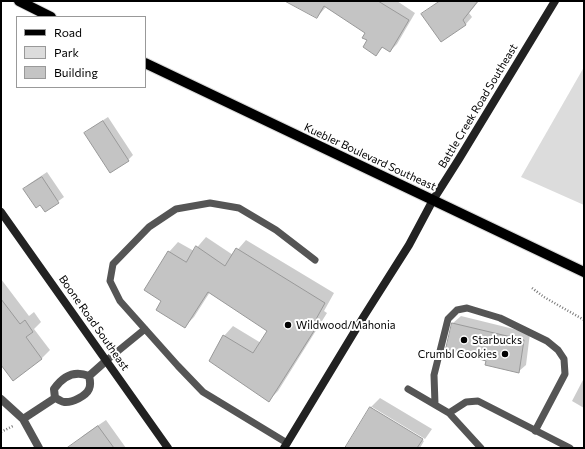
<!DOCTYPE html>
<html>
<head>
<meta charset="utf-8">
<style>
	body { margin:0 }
	#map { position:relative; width:585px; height:449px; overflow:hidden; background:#fff; font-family:Commissioner,sans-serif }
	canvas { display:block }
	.frame { position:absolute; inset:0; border:2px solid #000; pointer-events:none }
	.legend { position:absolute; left:16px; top:16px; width:130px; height:72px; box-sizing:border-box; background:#fff; border:1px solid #999; margin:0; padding:5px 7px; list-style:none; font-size:12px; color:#000 }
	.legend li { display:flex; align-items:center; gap:8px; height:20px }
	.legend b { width:20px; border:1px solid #999 }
</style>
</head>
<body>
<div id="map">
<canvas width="585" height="449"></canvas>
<div class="frame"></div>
<ul class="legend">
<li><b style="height:5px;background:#000"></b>Road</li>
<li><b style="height:11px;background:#dcdcdc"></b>Park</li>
<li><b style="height:11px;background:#c4c4c4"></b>Building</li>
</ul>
</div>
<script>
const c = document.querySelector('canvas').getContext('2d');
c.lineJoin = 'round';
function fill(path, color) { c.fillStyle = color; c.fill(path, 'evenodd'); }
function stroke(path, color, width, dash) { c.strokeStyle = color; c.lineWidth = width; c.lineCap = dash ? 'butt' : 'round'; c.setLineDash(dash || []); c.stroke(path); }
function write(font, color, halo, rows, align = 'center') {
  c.font = font + ' Commissioner,sans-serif'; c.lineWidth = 4; c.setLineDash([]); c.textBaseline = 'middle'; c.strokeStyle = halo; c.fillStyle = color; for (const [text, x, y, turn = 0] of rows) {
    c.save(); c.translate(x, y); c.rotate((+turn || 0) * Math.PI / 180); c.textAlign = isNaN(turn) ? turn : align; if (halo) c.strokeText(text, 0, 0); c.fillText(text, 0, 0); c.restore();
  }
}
const green = new Path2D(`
	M584,67V205L521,177Z`);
const shadow = new Path2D(`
	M287,1H397L415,13L397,44L390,51L383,47L376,54L369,40L367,33L326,7L317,17Z
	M439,1H479L469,13L472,17L466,24L441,41L423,14Z
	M108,117L133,155L128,160L111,171L86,133L91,128Z
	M47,172L64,197L45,211L40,203L24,189L29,184Z
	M206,237L233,255L246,240L334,293L324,311L327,313L278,391L268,401L224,336L233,326L261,343L268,330L210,292L194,317L185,326L163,301L169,252L178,242L194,251Z
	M1,279L29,316L34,312L41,322L34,329L50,350L41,359L1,363Z
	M461,316L530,333L526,365L518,372L487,360L453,323Z
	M584,378V408L572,401Z
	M380,398L432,429L425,439L372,407V409L424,441L420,448H346L371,407Z
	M106,420L126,448H81L77,442L84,435Z`);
const building = new Path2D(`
	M285,1H378L409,20L390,52L382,47L376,56L363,47L367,40L362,38L365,33L324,6L317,18Z
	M440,1H478L463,20L466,25L441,42L421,14Z
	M103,121L129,161L110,173L84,133Z
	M42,177L59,203L45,212L40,205L36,208L23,189Z
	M196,246L225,266L236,248L325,303L315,321L319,323L269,402L209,361L223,335L253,353L267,331L208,292L185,328L156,310L161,301L144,290L168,251L186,262Z
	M1,299L20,324L25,320L33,332L26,337L42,359L13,381L1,365Z
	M452,323L524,340L519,373L485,365L486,361L446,349Z
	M370,407L423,439L417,448H345Z
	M98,426L114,448H67Z`);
const path = new Path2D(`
	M532,288L544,297L584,320
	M1,432L13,426`);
const lane = new Path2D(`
	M107,360L145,329
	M408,389L449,413L481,448
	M435,404L434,375L448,319L457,310L467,308L500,318L547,341L558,350L564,359L565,374L535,431
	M449,413L466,402L478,401L570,448
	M287,443L203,392L178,366L120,301L110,281L113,264L149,227L176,209L210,203L239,208L276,230L315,260`);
const street = new Path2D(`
	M89,376L107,360
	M55,398C58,399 62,402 64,402C72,403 86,396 89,389C91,385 90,380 89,376
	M55,398L54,389C63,376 74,370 89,376
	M1,399L23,419L39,448
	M23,419L55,398`);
const secondary = new Path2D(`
	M1,212L168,448
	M284,448L364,316L409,245L433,200L459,159L555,1`);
const primary = new Path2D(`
	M19,1L51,17
	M145,63L584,272`);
const markers = [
	[288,325,4,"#000"],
	[464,340,4,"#000"],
	[505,354,4,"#000"]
];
const streetNames = [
	["Battle Creek Road Southeast",478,106,-59],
	["Kuebler Boulevard Southeast",370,157,25],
	["Boone Road Southeast",94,323,55]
];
const poiNames = [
	["Wildwood/Mahonia",296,325],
	["Starbucks",472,340],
	["Crumbl Cookies",497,354,"right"]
];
fill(green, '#dcdcdc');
fill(shadow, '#0003');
fill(building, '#c4c4c4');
stroke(building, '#999', 1);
stroke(primary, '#dbdbdb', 12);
stroke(path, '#777', 2.5, [1, 2]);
stroke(lane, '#555', 7);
stroke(street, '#555', 8);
stroke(secondary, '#222', 8);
stroke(primary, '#000', 10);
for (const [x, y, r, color] of markers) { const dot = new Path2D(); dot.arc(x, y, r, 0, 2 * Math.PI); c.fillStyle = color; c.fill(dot); stroke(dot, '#fff', 1.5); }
write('11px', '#000', '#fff', streetNames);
write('11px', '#000', '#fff', poiNames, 'left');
</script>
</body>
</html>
